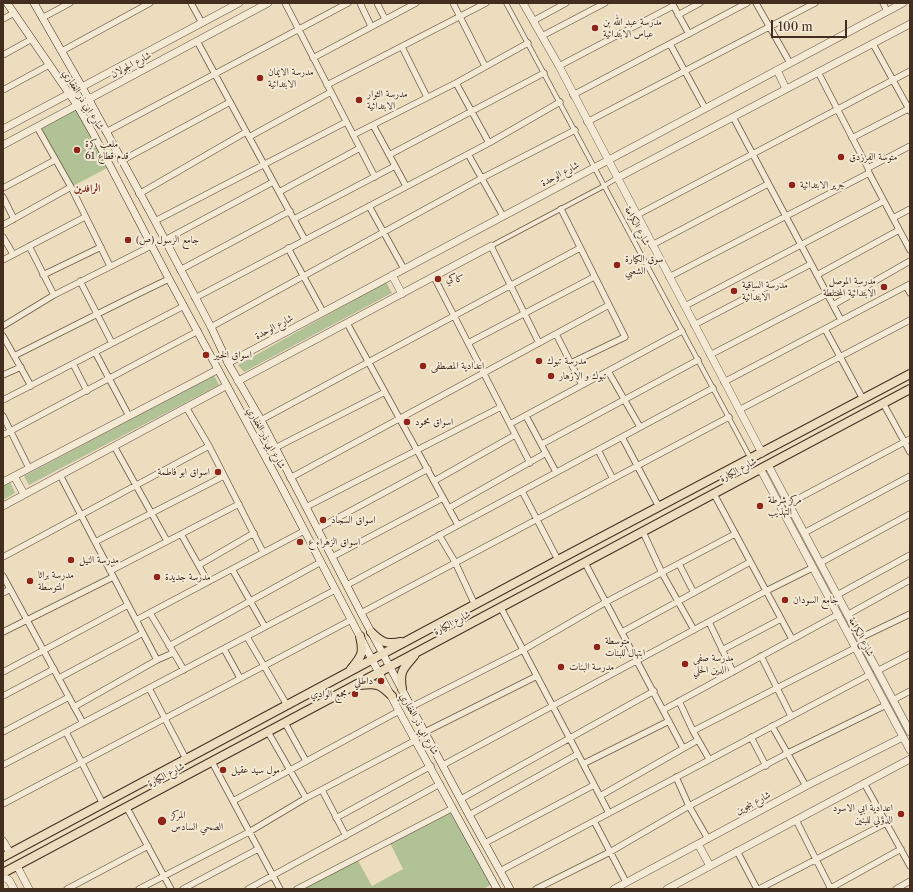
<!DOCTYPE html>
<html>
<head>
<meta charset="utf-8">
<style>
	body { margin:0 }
	#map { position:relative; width:913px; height:892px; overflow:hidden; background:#ecddbf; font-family:"Libre Caslon Text",serif }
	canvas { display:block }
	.frame { position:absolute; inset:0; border:4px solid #432d1f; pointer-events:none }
	.scale { position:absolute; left:771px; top:20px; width:76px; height:18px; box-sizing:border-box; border:2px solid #432d1f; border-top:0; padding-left:5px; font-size:12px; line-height:14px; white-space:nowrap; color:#432d1f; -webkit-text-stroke:3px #f3e9d5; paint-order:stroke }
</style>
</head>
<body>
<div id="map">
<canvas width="913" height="892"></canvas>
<div class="frame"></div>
<div class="scale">100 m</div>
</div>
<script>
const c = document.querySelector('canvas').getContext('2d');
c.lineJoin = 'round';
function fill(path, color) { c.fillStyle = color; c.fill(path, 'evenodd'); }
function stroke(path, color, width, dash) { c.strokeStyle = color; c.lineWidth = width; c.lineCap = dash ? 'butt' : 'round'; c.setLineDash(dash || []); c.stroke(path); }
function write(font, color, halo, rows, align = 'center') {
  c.font = font + ' "Libre Caslon Text",Amiri,serif'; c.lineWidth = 4; c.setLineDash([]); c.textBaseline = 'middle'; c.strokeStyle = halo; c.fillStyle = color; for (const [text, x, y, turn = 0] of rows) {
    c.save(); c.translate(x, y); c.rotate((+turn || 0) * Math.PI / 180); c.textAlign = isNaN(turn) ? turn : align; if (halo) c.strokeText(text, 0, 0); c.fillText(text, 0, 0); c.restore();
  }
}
const green = new Path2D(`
	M79,108L111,166L71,187L39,129Z
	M386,282L392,293L244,372L238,365Z
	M214,375L219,385L29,485L24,476Z
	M10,482L15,493L3,500V486Z
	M451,808L492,884L483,889H301L357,859L372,886L403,869L389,841Z`);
const pedestrian = new Path2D(`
	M506,3L751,459
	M491,246L604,186L617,178`);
const minor = new Path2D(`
	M191,3L202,23
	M285,3L375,177
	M360,3L371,26
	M377,3L385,19
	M453,3L485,66
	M672,3L689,34
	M756,3L790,63
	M883,3L887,11
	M678,15L700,3
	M42,18L70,3
	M3,19L14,13
	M533,21L566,3
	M542,36L605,3
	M197,41L305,240
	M670,44L705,108
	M873,44L910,111
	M402,47L427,97
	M62,51L150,3
	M3,55L32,39
	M313,58L416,3
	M559,66L673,6
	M818,72L868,168L869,173L910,250
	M456,83L489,143
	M327,85L486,3
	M3,90L49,65
	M573,95L747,3
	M733,117L841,320
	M587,122L815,3
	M373,125L406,186
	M37,127L71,187L110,266
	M106,132L348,3
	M353,135L456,83L528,43
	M249,137L331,92
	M852,138L910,108
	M468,154L503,216
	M389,155L544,73
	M121,161L230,102
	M868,168L910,146
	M3,188L55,160
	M279,192L360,148
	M139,194L246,132
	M3,197L14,219
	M369,206L404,269
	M561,209L625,337L571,363
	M637,215L910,71
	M893,218L910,209
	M294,219L395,166
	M155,221L346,122
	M3,225L71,187
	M3,237L13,254
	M165,240L273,182
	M652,245L768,184
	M29,246L54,295
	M491,246L539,343
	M288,248L323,312
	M3,260L85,217
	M180,270L290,211
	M43,275L101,247
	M817,275L899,230
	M434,277L530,463
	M669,277L869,173
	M80,281L112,343
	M906,286L910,293
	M195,298L489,143L560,102
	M833,305L910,261
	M685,306L884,201
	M347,323L458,525
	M694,325L811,264
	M3,326L54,295L151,246
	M211,327L482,178L575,130
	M825,329L863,399
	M556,334L582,385
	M3,336L31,386
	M468,343L594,277
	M95,352L129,416
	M710,355L827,294
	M14,356C66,330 116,304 169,279
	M73,364L87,391
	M608,371L640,427
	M3,375L21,367
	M724,382L910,284
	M3,400L184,306
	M883,403L910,452
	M186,407L209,446L263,552
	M739,410L910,320
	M3,416L29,468
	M526,416L556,472
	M261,420L580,248
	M510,424L682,331
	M3,435L198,331
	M622,437L659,507
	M542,444L698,360
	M114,446L167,541
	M275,448L385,392
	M598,450L613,479
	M60,475L157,660
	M290,478L609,305
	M434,481L515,435
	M522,491L558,560
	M714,494L792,639
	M788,504L910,439
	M306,507L501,407
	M449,508L546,453
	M317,529L428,469
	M643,532L662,573L694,630
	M804,533L910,476
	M181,534L208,582
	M439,535L455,562L475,605
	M95,542L224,476
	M3,557L209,446
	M332,557L443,498
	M585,563L683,748
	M820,563L910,514
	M679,564L694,593
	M199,565L254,533
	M232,569L265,627
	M110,571L239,504
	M3,576L83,723
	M347,585L713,388
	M3,593L10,589
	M837,595L910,555
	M501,608L609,813
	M150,613L184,670
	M361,613L729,417
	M847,615L910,580
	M136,620L304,531
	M709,622L733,672
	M3,632L113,577
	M622,632L750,562
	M247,637L287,705
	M860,638L910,614
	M169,646L321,562
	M224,649L240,678
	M722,650L781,619
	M761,656L791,716
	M877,671L910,654
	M3,672L128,605
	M59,678L143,633
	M149,688L186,759
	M3,696L54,669
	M893,700L910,691
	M679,701L693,731L709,759
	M74,707L157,660L173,653
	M411,707L523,650L606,602L735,534
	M663,710L837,615
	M285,723L306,761
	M772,726L806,786
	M693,731L855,648
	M3,732L69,697
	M66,732L103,804
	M268,732L306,798
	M425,732L537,676
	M751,737L766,766
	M212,762L280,889
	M583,764L669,721
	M3,765L335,590
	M443,765L766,591L812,568
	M676,777L689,806L708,839
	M864,783L910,866
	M322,790L346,836
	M600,796L698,740
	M461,799L654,691
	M233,801L399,711
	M3,804L351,620
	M127,808L171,889
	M469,815L578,754
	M336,818L431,766
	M796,820L831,889
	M594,821L626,882
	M485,843L594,785
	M737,851L757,889
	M500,871L869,675
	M67,889L148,846
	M139,889L249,832L306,798L416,740
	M183,889L258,849
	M248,889L440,784
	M297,889L453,808
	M536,889L610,852L689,806L788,753L886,705
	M759,889L886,823
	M829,889L901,849
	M896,889L910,881`);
const tertiary = new Path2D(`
	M523,3L559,66L762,453
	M777,70L786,89
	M3,129L239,3
	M3,145L268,3
	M617,178L910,24
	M392,275L402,294
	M228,363L903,3
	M238,381L491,246
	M768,465L910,732
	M761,470L910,750
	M14,476L24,494
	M3,482L217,370
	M3,506L226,386
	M3,841L10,853
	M698,844L710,866
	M17,866L29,889
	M3,877L9,880L14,889
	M614,889L806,786L903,737
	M667,889L910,759`);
const secondary = new Path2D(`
	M7,3L77,105L94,135L169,279L280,484L399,711L497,889
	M34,3L82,87L155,221L211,327L228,363L261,420L361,613L469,815L510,889`);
const primary = new Path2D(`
	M371,632C381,642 386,645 401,642
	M351,669C362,656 364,653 360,636
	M360,685C377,683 380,684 392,696
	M402,689C399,671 403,669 414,656
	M3,857L558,560L910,374
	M3,873L910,389`);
const markers = [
	[595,28,4,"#8f2418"],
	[260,78,4,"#8f2418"],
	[359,100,4,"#8f2418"],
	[77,150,4,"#8f2418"],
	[841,157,4,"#8f2418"],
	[792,185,4,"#8f2418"],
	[128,240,4,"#8f2418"],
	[617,265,4,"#8f2418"],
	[438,279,4,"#8f2418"],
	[884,287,4,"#8f2418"],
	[734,291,4,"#8f2418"],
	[206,355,4,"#8f2418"],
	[539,361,4,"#8f2418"],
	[423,366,4,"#8f2418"],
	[551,376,4,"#8f2418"],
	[407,422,4,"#8f2418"],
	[218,472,4,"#8f2418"],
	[760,506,4,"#8f2418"],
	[323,520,4,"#8f2418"],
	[300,542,4,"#8f2418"],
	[71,560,4,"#8f2418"],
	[157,577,4,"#8f2418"],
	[30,581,4,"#8f2418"],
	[785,600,4,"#8f2418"],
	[597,647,4,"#8f2418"],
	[685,664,4,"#8f2418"],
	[561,667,4,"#8f2418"],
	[381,681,4,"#8f2418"],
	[355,694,4,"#8f2418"],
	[223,770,4,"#8f2418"],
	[901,814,4,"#8f2418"],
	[162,821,5,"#8f2418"]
];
const poiNames = [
	["مدرسة عبد الله بن",603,22],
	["عباس الابتدائية",603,34],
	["مدرسة الايمان",268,72],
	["الابتدائية",268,84],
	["مدرسة الثوار",367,94],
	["الابتدائية",367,106],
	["ملعب كرة",85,144],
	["قدم قطاع 61",85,156],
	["متوسة الفرزدق",849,157],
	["جرير الابتدائية",800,185],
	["جامع الرسول (ص)",136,240],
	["سوق الكيارة",625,259],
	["الشعبي",625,271],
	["كاكي",446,279],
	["مدرسة الموصل",876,281,"right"],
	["الابتدائية المختلطة",876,293,"right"],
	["مدرسة الساقية",742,285],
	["الابتدائية",742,297],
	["اسواق الخير",214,355],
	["مدرسة تبوك",547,361],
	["اعدادية المصطفى",431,366],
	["تبوك و الازهار",559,376],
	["اسواق محمود",415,422],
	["اسواق ابو فاطمة",210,472,"right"],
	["مركز شرطة",768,500],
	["التهذيب",768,512],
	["اسواق السجاد",331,520],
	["اسواق الزهراء ع",308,542],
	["مدرسة النيل",79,560],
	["مدرسة براثا",38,575],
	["المتوسطة",38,587],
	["مدرسة جديدة",165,577],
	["جامع السودان",793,600],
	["متوسطة",605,641],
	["ابتهال للبنات",605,653],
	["مدرسة صفي",693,658],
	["الدين الحلي",693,670],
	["مدرسة البنات",569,667],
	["داطلي",373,681,"right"],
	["مجمع الوادي",347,694,"right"],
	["مول سيد عقيل",231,770],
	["اعدادية ابي الاسود",893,808,"right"],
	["الدؤلي للبنين",893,820,"right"],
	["المركز",171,815],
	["الصحي السادس",171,827]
];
const streetNames = [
	["شارع الجولان",131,65,-28],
	["شارع ابي ذر الغفاري",83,100,58],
	["شارع الوحدة",560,174,-28],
	["شارع الكرامة",637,226,62],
	["شارع الوحدة",274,327,-28],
	["شارع ابي ذر الغفاري",266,438,61],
	["شارع الكيارة",738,470,-28],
	["شارع الكيارة",452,623,-28],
	["شارع الكرامة",861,637,62],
	["شارع ابي ذر الغفاري",419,724,61],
	["شارع الكيارة",166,775,-28],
	["شارع بنجوين",753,803,-28]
];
const neighbourhoodNames = [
	["الرافدين",87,189]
];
fill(green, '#b1c297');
stroke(pedestrian, '#6d5947', 5.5);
stroke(minor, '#6d5947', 7);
stroke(tertiary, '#6d5947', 8);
stroke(secondary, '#432d1f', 8);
stroke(primary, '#432d1f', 10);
stroke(pedestrian, '#f3e9d5', 4);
stroke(minor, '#f3e9d5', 5.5);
stroke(tertiary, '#f3e9d5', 7);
stroke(secondary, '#f3e9d5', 7);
stroke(primary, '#ecddbf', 8);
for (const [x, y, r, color] of markers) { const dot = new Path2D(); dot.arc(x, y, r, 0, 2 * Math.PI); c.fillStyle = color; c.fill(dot); stroke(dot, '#f3e9d5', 1.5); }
write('10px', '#432d1f', '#f3e9d5', poiNames, 'left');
write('10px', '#432d1f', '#f3e9d5', streetNames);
write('bold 11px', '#7a1f14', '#f3e9d5', neighbourhoodNames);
</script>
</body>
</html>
